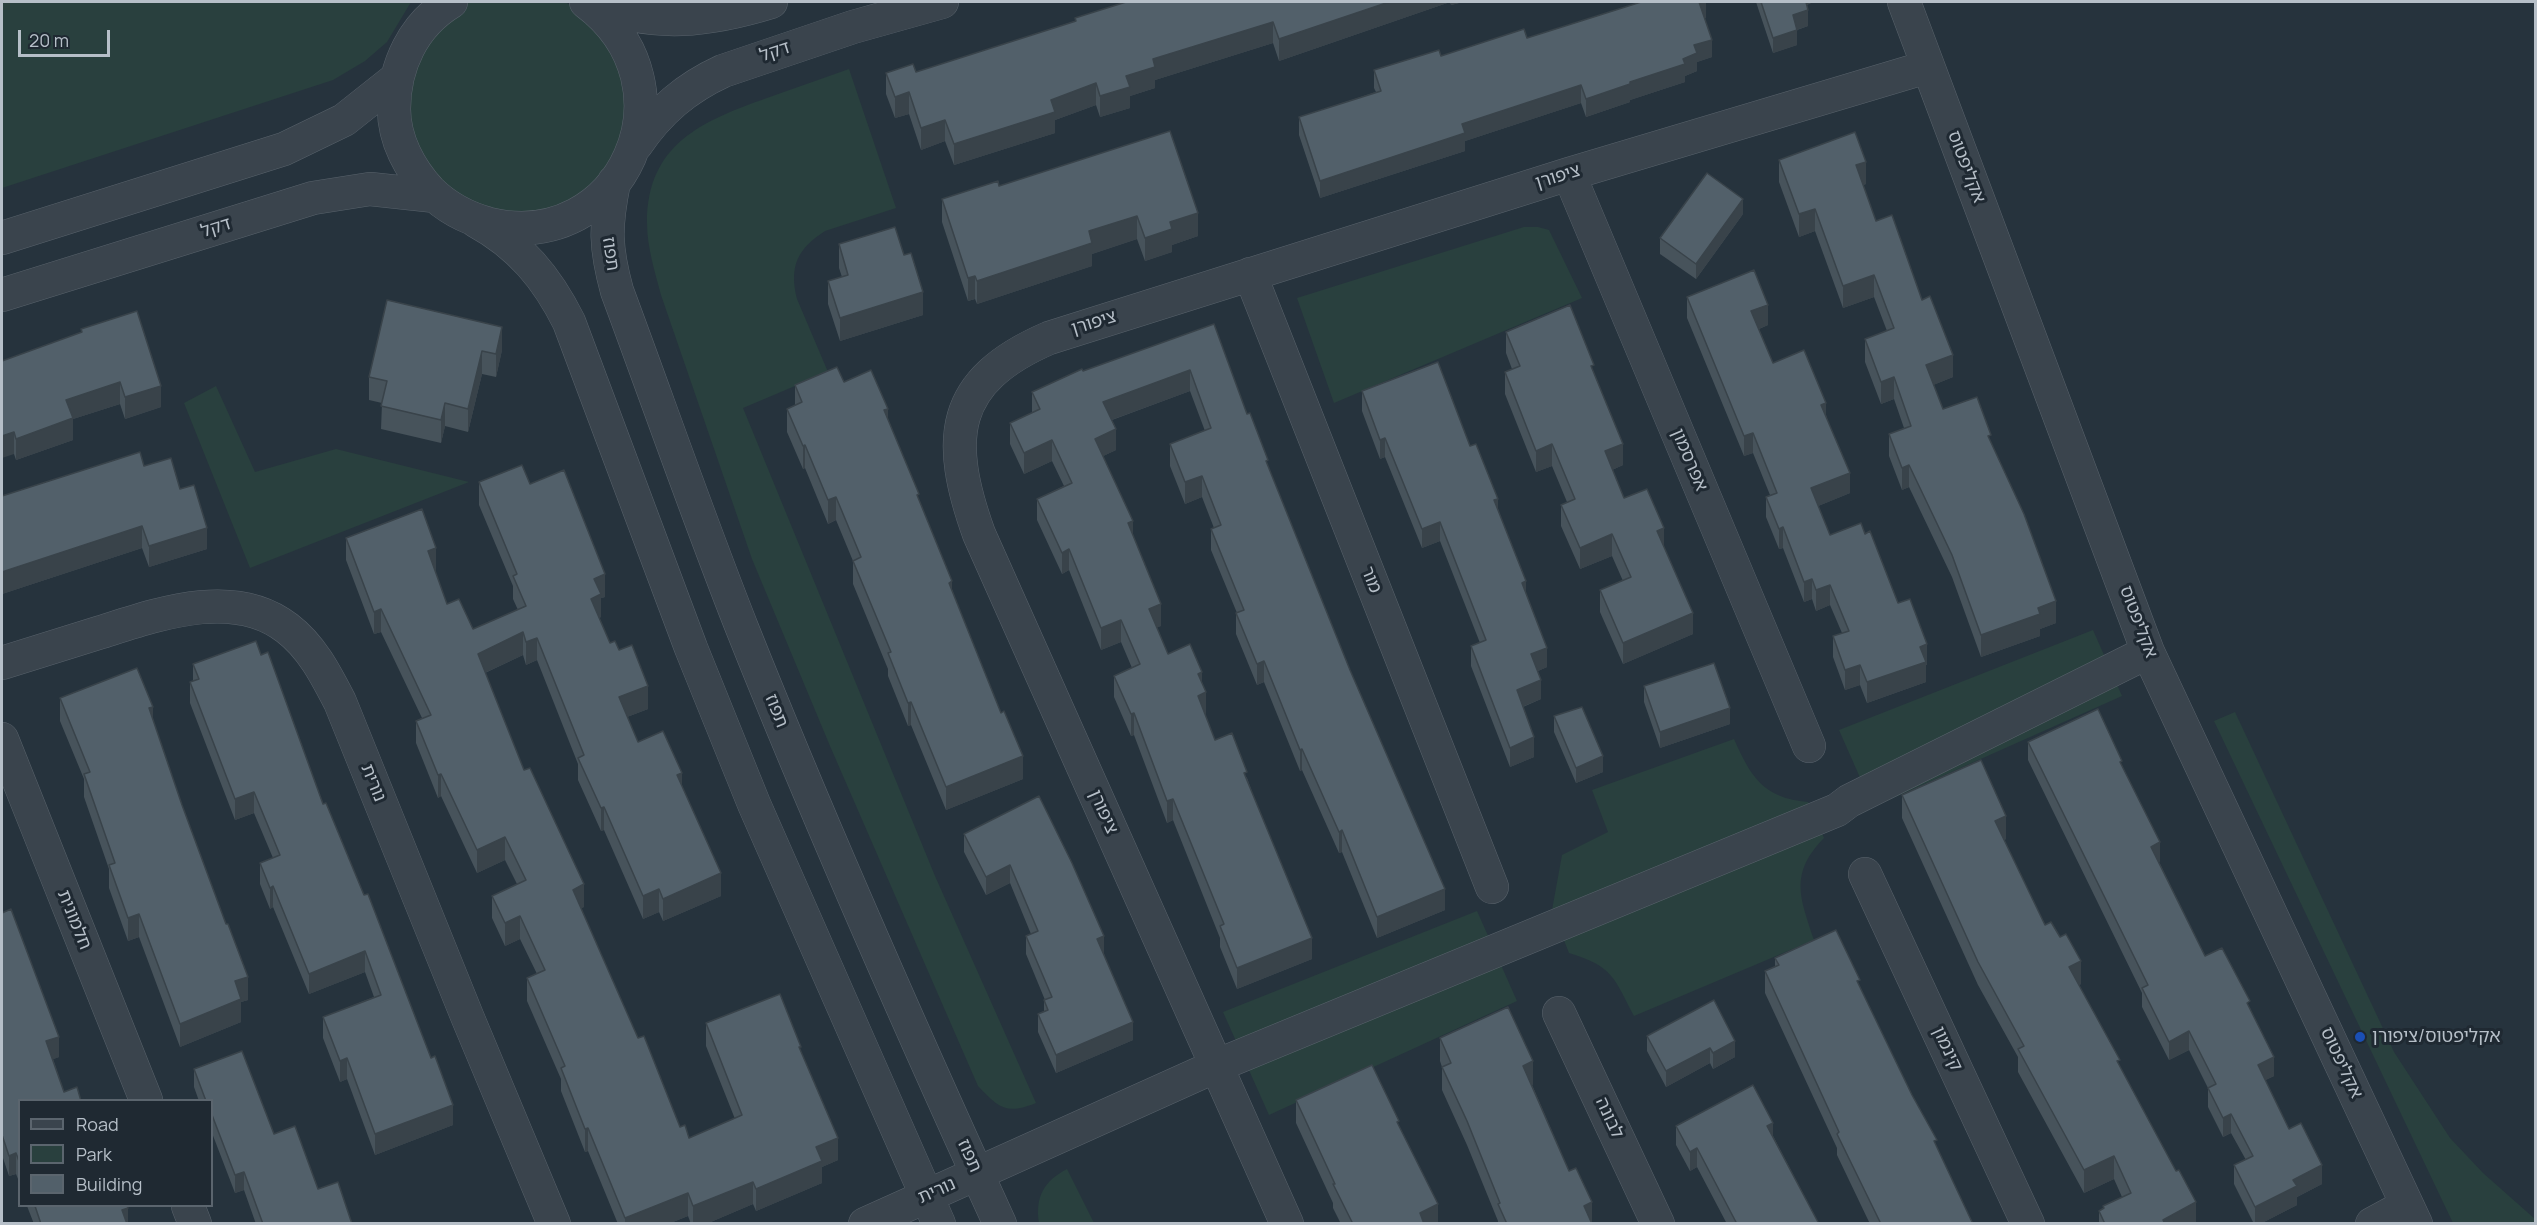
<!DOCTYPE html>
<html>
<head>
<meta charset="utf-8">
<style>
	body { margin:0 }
	#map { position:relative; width:2537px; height:1225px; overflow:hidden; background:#26333d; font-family:Manrope,sans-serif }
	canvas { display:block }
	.frame { position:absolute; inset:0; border:3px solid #b6bfc8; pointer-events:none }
	.legend { position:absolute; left:18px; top:1099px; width:195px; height:108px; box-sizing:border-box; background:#1f2932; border:2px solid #5b656e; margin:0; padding:8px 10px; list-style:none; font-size:18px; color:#b6bfc8 }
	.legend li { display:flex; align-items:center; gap:12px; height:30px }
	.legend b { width:30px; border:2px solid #5b656e }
	.scale { position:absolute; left:18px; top:30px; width:92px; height:27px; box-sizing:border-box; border:3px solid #b6bfc8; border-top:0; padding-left:8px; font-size:18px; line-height:21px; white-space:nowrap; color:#b6bfc8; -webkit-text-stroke:4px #1f2932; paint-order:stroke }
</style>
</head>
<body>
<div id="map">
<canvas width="2537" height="1225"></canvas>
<div class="frame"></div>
<ul class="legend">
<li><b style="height:8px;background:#3a444d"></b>Road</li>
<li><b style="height:16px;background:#29403e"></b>Park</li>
<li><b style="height:16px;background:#52606a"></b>Building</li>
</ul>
<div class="scale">20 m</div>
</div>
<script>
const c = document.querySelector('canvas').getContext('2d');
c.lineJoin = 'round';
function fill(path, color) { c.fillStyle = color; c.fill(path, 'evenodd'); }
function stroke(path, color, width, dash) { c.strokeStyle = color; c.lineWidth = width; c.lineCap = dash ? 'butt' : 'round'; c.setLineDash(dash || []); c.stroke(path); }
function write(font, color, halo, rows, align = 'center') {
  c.font = font + ' Manrope,"Noto Sans Hebrew",sans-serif'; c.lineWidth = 6; c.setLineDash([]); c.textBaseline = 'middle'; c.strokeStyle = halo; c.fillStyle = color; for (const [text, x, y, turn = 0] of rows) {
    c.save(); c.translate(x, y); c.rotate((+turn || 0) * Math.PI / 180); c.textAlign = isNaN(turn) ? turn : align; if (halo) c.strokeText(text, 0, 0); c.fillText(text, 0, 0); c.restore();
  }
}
const green = new Path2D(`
	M2,2H411L387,42L365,61L333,80L2,188Z
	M470,2H565L594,20L632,97L616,163L568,207L502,217L442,189L408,134L410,66L449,14Z
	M849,69L896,208L825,231C797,249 789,267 797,299L828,372L743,408L935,876L1036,1103C1006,1115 999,1108 978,1086L830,746L752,559L661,295C655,272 647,247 647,223C647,144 702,121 767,98C794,88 822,79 849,69Z
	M1524,227H1538L1549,230L1582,298L1334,403L1297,298Z
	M216,386L255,472L336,449L469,482L250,568L184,403Z
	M2093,630L2122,696L1873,807L1839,730Z
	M2235,712L2394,1052L2450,1138L2483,1173L2535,1219V1223H2453L2214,721Z
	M1734,739C1751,777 1763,798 1808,802L1824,838C1789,874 1800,897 1814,940L1634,1016C1614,978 1613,966 1569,953L1552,910L1562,855L1608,832L1592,790Z
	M1477,911L1517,1001L1269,1115L1223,1012Z
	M1067,1169L1094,1223H1039C1035,1197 1044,1181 1067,1169Z`);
const minor = new Path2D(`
	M451,2C413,25 394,66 394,109C394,140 410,169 430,191C446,207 467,218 489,224C622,256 699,86 586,2
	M1904,2L2148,652L2416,1224
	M592,3C655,28 709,21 771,2
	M636,145C659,111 686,88 723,71L853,27L942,2
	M1569,174L1809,746
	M614,182C605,227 605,247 617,291C659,404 698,517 742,628C822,829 910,1027 1000,1224
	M476,221C520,245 547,278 569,322L691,648L754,804L939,1224
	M2,238L284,149L344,120L397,78
	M1250,274L1492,887
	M2,295L313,198L370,189L435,196
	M2,663C34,653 66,643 98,633C156,615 233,586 287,628C312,647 326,675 340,702L467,1016L554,1224
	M2,739L146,1100
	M1865,874L2028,1224
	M1559,1013L1658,1224
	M188,1206L195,1224
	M865,1224L1216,1066L1837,810L1849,801L2148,652
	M1287,1224L979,534C945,439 949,381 1049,338L1569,174L1927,67
	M2372,1224L2407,1205`);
const wall = new Path2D(`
	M1126,2H1463L1451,5L1450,2L1279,61L1273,43L1155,80V88L1130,96V108L1100,117L1096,105L1055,120V133L954,165L945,141L921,150L909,114L895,118L886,94V73L916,72L1075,21V18Z
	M1706,2V18H1704L1712,57L1697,62V71L1685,76V82L1630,100V102L1586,117L1581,103L1465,141V151L1320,198L1299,135V117L1376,92L1374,88V70Z
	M1756,2H1811V3L1807,5L1808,26L1797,30V45L1773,53Z
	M1170,131L1198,236L1172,245V252L1145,261L1137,239L1092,254V266L977,304L975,299L968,301L942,222V199L999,186Z
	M1779,160L1866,184L1863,185L1876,221L1922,300L1953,377L1933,385L1943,409L1991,443L2056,623L2040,629V636L1981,657L1952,577L1909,487L1902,490L1889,456V434L1904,428L1894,399L1881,404L1865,362V339L1887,331L1874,297L1843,308L1815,231L1799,237L1779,182Z
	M1743,214L1696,279L1660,254V238Z
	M839,244L904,255L923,315L840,341L828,304V281L842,277L839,268Z
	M1687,297L1768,325L1759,329L1773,363L1826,415L1850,493L1818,506L1830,535L1865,534L1927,665H1926V682L1867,703L1860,685L1845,690L1833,657V636L1842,633L1830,605L1816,611L1812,599L1804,602L1783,548L1779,549L1766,517V497L1770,495L1753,453L1744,456L1687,318Z
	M387,300L502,350L496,377L482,374L468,432L445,426L441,443L381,429L382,403L369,400V377Z
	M1214,324L1247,414L1445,910L1377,938L1342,852L1339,853L1302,770L1300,771L1264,682L1257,685L1236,634V613H1237L1211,550V529L1214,528L1202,497L1185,504L1170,466V444L1205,431L1190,391L1112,420L1116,450L1103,456L1133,536L1161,626L1157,627L1168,654L1202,685L1206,713L1205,714L1215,740L1247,778L1312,959L1237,989L1220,947V938L1173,820L1167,823L1134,735L1131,736L1114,697V676L1132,668L1121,642L1101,650L1069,570L1062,574L1037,520V499L1064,486L1052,461L1024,474L1010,444V423L1032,413V392L1083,371Z
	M81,329L161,407L125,419L120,404L73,419V440L16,460L14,454L2,361L81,332Z
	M1506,332L1594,374L1623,465L1612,470L1624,498L1664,547L1693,634L1623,664L1600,612V590L1623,581L1612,556L1580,569L1561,526V505L1567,502L1552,466L1536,472L1505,394V372L1512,369L1506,353Z
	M844,382L888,419L1023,779L946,810L911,725L908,726L888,676V669L853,584V561L836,520L828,524L805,468L803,469L787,432V409L795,405V385Z
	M1362,391L1470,446L1498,509L1526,594L1547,667L1538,671L1541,699L1523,707L1534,757L1510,767L1471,666V646L1480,643L1440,541L1422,548L1385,457L1380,459L1362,411Z
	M144,466L180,489L207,549L149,567L142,548L2,594V496Z
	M479,482L530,484L605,597L601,598V617L599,618L610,643L619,650L648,709L627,717L638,742L682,786L721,896L663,921L659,912L643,919L604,830L601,831L578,780V764L537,660L526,665L523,655L485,673L524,770L584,907L581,908L638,1038L680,1127L689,1138L735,1119L706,1046V1023L801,1052L838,1160L822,1167V1183L756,1211L753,1204L706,1224H691L688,1216L668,1224H618L588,1151L585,1152L561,1091V1079L527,1001V978L537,974L520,939L505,946L492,918V896L517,884L505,860L477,873L441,796L438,798L416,743V721L422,718L381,632L374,634L346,560V538L436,570L435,571L447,604L473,629L518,610L513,599V586L479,505Z
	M193,664L323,804L453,1125L375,1155L347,1079L340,1082L323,1038V1017L374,997L365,972L309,994L273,907L270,909L260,884V863L273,858L254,813L235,820L190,703V682L193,681Z
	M1644,686L1730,724L1660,748L1644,702Z
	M60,698L153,720L248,1000L241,1002V1022L180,1047L139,937L128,941L109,888V869L84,797V779L60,721Z
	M1554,716L1603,772L1576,783L1554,732Z
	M2028,742L2122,766L2160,861L2159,862L2205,956L2250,1008L2274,1076L2265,1080L2289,1129L2322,1184L2297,1197V1205L2260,1224H2254L2234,1184V1165L2246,1160L2231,1133L2223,1137L2208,1107V1088L2189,1050L2169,1060L2142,1007V993L2028,760Z
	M1902,795L2006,839L2004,840L2045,925L2081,984L2079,985L2120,1067L2196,1224H2099V1211L2103,1209V1206L2122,1197L2114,1179L2084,1193L2018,1072V1057L1978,985L1902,818Z
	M1039,796L1104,954L1133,1040L1056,1073L1038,1032V1014L1044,1011V1000H1045L1026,954V936L1031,934L1010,883L986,895L964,852V834Z
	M2,913L59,1057L53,1059L64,1092L81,1101H20V1184L16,1174L9,1176L2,1155Z
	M1775,958L1860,987L1937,1148L1972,1224H1870L1837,1155V1148L1765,993V971L1775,967Z
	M1714,1000L1735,1057L1713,1069L1710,1063L1666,1087L1647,1051V1036Z
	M1440,1038L1533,1084L1532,1085L1592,1224H1498V1221L1467,1145L1442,1090V1067L1440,1061Z
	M194,1069L274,1134L318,1189L352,1224H256L244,1190L235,1193L212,1133V1101H199L194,1087Z
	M1296,1100L1399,1126L1438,1224H1341L1333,1208V1203L1296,1123Z
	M1676,1126L1773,1136L1819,1224H1727L1697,1167L1690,1171L1676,1145Z
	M27,1206H127L128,1224H34Z`);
const shadedWall = new Path2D(`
	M1389,2H1450L1279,61V39Z
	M1451,2H1463L1451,5Z
	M1699,2H1706V18L1699,20Z
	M1802,2H1811V3L1802,6Z
	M1808,10V26L1793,31V15Z
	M1273,22V43L1155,80V88L1130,96V108L1100,117V96L1126,76L1153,59Z
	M1797,30V45L1773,53V38Z
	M1712,40V57L1697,62V71L1685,76V82L1630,100V102L1586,117V99L1630,82L1683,59L1694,45Z
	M1096,83V105L1055,120V133L954,165V144L1051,100Z
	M1581,85V103L1465,141V151L1320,198V181L1462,124Z
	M909,92V114L895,118V97Z
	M945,120V141L921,150V128Z
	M1866,162V184L1856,187V165Z
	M1743,199V214L1696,279V264Z
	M1815,209V231L1799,237V214Z
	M1198,213V236L1172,245V252L1145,261V238L1170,222Z
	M1137,216V239L1092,254V266L977,304V281L1089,231Z
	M1874,275V297L1843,308V286Z
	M975,276V299L968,301V278Z
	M923,292V315L840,341V318Z
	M1768,305V325L1751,332V311Z
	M502,327V350L496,377V354Z
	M482,351V374L468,432V409Z
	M1953,355V377L1926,388V365Z
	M1190,370V391L1103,423V402Z
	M1894,377V399L1881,404V382Z
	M120,382V404L73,419V440L16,460V439L66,400Z
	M161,386V407L125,419V397Z
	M445,403V426L441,443V420Z
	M1826,403V424L1821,405Z
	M888,409V432L884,410Z
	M1116,429V450L1095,460V439Z
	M14,432V454L2,458V436Z
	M1753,433V453L1744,456V436Z
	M1385,438V457L1380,459V440Z
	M1052,440V461L1024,474V453Z
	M1552,444V466L1536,472V451Z
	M1623,444V465L1605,473V451Z
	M805,445V468L803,469V446Z
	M1909,465V487L1902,490V468Z
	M1850,473V493L1811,509V488Z
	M1202,476V497L1185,504V482Z
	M836,497V520L828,524V500Z
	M1498,499V518L1494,500Z
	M1133,521V542L1128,523Z
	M1440,522V541L1422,548V529Z
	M142,526V548L2,594V572Z
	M1783,527V548L1779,549V529Z
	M207,528V549L149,567V546Z
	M1664,528V549L1657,531Z
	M1612,534V556L1580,569V548Z
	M436,548V570L428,573V551Z
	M1069,549V570L1062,574V553Z
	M605,574V597L601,598V617L591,621V599L594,579Z
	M1812,579V599L1804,602V582Z
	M952,581V605L949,583Z
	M1526,581V600L1522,583Z
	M1830,585V605L1816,611V590Z
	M2056,601V623L2040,629V636L1981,657V635L2038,608Z
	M1161,604V626L1149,630V609Z
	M381,609V632L374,634V612Z
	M1693,613V634L1623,664V643Z
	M1121,620V642L1101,650V628Z
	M523,632V655L478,676V654Z
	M537,638V660L526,665V642Z
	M1927,644V665H1926V682L1867,703V682L1920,647Z
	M1547,648V667L1531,674V654Z
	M1264,661V682L1257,685V664Z
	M1860,665V685L1845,690V670Z
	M1202,672V693L1198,674Z
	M1541,680V699L1517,709V690Z
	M648,686V709L619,720V697Z
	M1206,692V713L1198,717V696Z
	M911,702V725L908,726V703Z
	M153,707V730L149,708Z
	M1730,708V724L1660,748V732Z
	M1134,713V735L1131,736V714Z
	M1534,737V757L1510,767V748Z
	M1302,749V770L1300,771V750Z
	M1023,756V779L946,810V787Z
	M1603,756V772L1576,783V768Z
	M682,773V795L677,775Z
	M441,774V796L438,798V775Z
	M254,792V813L235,820V799Z
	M1173,799V820L1167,823V801Z
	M604,807V830L601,831V808Z
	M2006,816V839L1995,844V821Z
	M1342,830V852L1339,853V832Z
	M505,837V860L477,873V850Z
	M2160,842V861L2151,865V847Z
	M1010,865V883L986,895V877Z
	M721,873V896L663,921V899Z
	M584,884V907L573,912V890Z
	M273,886V907L270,909V888Z
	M659,889V912L643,919V896Z
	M1445,889V910L1377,938V917Z
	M139,914V937L128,941V918Z
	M520,916V939L505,946V923Z
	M1104,936V955L1097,939Z
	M1312,938V959L1237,989V968Z
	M365,951V972L309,994V974Z
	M2081,961V984L2069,990V967Z
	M248,977V1000L241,1002V1022L180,1047V1024L235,981Z
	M1133,1022V1040L1056,1073V1055Z
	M2189,1031V1050L2169,1060V1042Z
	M59,1037V1057L46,1062V1041Z
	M1735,1041V1057L1713,1069V1053Z
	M1710,1048V1063L1666,1087V1071Z
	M2274,1057V1076L2258,1084V1065Z
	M347,1058V1079L340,1082V1061Z
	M1533,1061V1084L1523,1089V1066Z
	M453,1105V1125L375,1155V1134Z
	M2231,1114V1133L2223,1137V1118Z
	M1773,1123V1141L1767,1126Z
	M588,1128V1151L585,1152V1129Z
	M838,1138V1160L822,1167V1183L756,1211V1189L816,1147Z
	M1697,1148V1167L1690,1171V1152Z
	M16,1153V1174L9,1176V1156Z
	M2114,1156V1179L2084,1193V1170Z
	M2322,1165V1184L2297,1197V1205L2260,1224H2255V1207L2293,1180Z
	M244,1172V1190L235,1193V1175Z
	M753,1182V1204L706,1224H693V1206Z
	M688,1193V1216L668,1224H625V1218Z
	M1592,1202V1224L1584,1206Z
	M2196,1202V1224H2163V1220Z
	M1438,1204V1224H1420V1213Z
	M128,1208V1224H122V1210Z`);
const building = new Path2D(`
	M1126,2H1389L1279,39L1273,22L1153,59L1155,67L1126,76L1130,87L1100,96L1096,83L1051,100L1055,112L954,144L945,120L921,128L909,92L895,97L886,73L913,64L916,72L1076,21L1075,18Z
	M1641,2H1702H1699L1712,40L1694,45L1697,53L1683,59L1685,64L1630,82V84L1586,99L1581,85L1462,124L1465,133L1320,181L1299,117L1381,91L1374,70L1439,50L1441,56L1524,29L1527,38Z
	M1761,2H1806L1808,10L1793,15L1797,30L1773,38Z
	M1170,131L1198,213L1170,222L1172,229L1145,238L1137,216L1089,231L1092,243L977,281L975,276L968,278L942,199L998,181L999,186Z
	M1855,132L1866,162L1856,165L1876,221L1892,215L1922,300L1930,296L1953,355L1926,365L1943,409L1977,397L1991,435L1988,436L2024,514L2056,601L2038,608L2040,614L1981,635L1952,555L1909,465L1902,468L1889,434L1911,426L1894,377L1881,382L1865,339L1894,328L1874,275L1843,286L1815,209L1799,214L1779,160Z
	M1707,173L1743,199L1696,264L1660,238Z
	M895,227L904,255L911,253L923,292L840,318L828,281L848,275L839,244Z
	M1754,270L1768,305L1751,311L1773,363L1804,350L1826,403L1821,405L1850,473L1811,488L1830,535L1861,523L1865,534L1870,531L1898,603L1910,599L1927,644L1920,647L1926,662L1867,682L1860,665L1845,670L1833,636L1849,631L1830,585L1816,590L1812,579L1804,582L1783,527L1779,529L1766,497L1777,493L1753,433L1744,436L1687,297Z
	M387,300L502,327L496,354L482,351L468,409L445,403L441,420L381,406L387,381L369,377Z
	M1570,305L1594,365L1591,366L1623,444L1605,451L1624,498L1647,489L1664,528L1657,531L1693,613L1623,643L1600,590L1631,577L1612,534L1580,548L1561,505L1575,499L1552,444L1536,451L1505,372L1520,366L1506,332Z
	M137,311L161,386L125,397L120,382L66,400L73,418L16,439L14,432L2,436V361L82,332L81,329Z
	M1214,324L1247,414L1250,413L1268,460L1266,461L1350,670L1445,889L1377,917L1342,830L1339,832L1302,749L1300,750L1264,661L1257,664L1236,613L1244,610L1211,529L1221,525L1202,476L1185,482L1170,444L1211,428L1190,370L1103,402L1116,429L1095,439L1133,521L1128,523L1161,604L1149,609L1168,654L1190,644L1202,672L1198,674L1206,692L1198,696L1215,740L1232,733L1247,772L1244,773L1312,938L1237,968L1220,926L1224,924L1173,799L1167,801L1134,713L1131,714L1114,676L1140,664L1121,620L1101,628L1069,549L1062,553L1037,499L1072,483L1052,440L1024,453L1010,423L1040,409L1032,392L1082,369L1083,371Z
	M1438,362L1470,446L1476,444L1498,499L1494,500L1526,581L1522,583L1547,648L1531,654L1541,680L1517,690L1534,737L1510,748L1471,646L1486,640L1440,522L1422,529L1385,438L1380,440L1362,391Z
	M837,367L844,382L871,370L888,409L884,410L919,494L917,495L952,581L949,583L1001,713L1004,711L1023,756L946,787L911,702L908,703L888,653L891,652L853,561L861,557L836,497L828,500L805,445L803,446L787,409L802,402L795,385Z
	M140,452L144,466L171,458L180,489L194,485L207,528L149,546L142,526L2,572V496Z
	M522,465L530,484L564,470L605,574L594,579L601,594L591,599L610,643L615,641L619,650L632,645L648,686L619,697L638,742L663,731L682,773L677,775L721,873L663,899L659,889L643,896L604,807L601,808L578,758L584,755L537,638L526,642L523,632L478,654L524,770L530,768L584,884L573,890L638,1038L644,1036L680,1127L685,1125L689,1138L742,1115L706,1023L780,994L801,1047H799L838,1138L816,1147L822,1161L756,1189L753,1182L693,1206L688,1193L625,1218L588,1128L585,1129L561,1068L565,1066L527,978L545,970L520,916L505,923L492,896L526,880L505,837L477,850L441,774L438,775L416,721L431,715L381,609L374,612L346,538L422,509L436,548L428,551L447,604L459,599L473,629L526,606L513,576L517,574L479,482Z
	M256,641L261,655L268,652L323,804L326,803L364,895L368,894L431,1058L435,1056L453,1105L375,1134L347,1058L340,1061L323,1017L381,995L365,951L309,974L273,886L270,888L260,863L280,855L254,792L235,799L190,682L199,679L193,664Z
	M1714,663L1730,708L1660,732L1644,686Z
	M137,668L153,707L149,708L182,805L226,924H228L248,977L235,981L241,999L180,1024L139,914L128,918L109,865L115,863L84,774L90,772L60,698Z
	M1582,707L1603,756L1576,768L1554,716Z
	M2098,709L2122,761L2120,762L2160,842L2151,847L2205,956L2222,948L2250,1001L2247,1003L2274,1057L2258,1065L2289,1129L2301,1123L2322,1165L2293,1180L2297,1186L2255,1207L2234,1165L2253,1156L2231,1114L2223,1118L2208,1088L2216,1084L2189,1031L2169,1042L2142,988L2148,985L2028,742Z
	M1981,760L2006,816L1995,821L2045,925L2051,922L2060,937L2066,934L2081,961L2069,967L2120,1060L2117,1061L2176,1171L2179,1170L2196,1202L2163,1220L2165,1224H2105L2099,1211L2104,1208L2103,1206L2131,1193L2114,1156L2084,1170L2018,1049L2024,1046L1978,962L1902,795Z
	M1039,796L1072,863L1104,936L1097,939L1133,1022L1056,1055L1038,1014L1048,1010L1044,1000L1052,997L1026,936L1038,931L1010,865L986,877L964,834Z
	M11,909L59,1037L46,1041L64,1092L77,1087L81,1101H20V1164L16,1153L9,1156L2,1135V913Z
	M1836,930L1860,980L1857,981L1912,1095L1937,1140L1934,1141L1972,1222L1969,1224H1881L1837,1134L1839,1132L1765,971L1779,965L1775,958Z
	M1714,1000L1735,1041L1713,1053L1710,1048L1666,1071L1647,1036Z
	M1508,1007L1533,1061L1523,1066L1569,1171L1576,1168L1592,1202L1584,1206L1592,1224H1507L1498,1204L1500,1203L1467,1121L1442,1067L1451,1063L1440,1038Z
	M242,1051L274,1134L295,1126L318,1189L338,1182L352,1224H263L244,1172L235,1175L212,1115V1101H206L194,1069Z
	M1372,1065L1399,1121L1397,1122L1438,1204L1420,1213L1424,1224H1353L1333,1184H1335L1296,1100Z
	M1753,1085L1773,1123L1767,1126L1819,1224H1737L1697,1148L1690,1152L1676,1126Z
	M35,1206H127L128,1208L122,1210L127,1224H41Z`);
const markers = [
	[2360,1037,6,"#1a4fb4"]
];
const streetNames = [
	["דקל",775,52,-18],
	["אקליפטוס",1966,167,69],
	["ציפורן",1558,177,-17],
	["דקל",216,228,-17],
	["תפוז",610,254,82],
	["ציפורן",1094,323,-17],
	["אפרסמון",1689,460,67],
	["מור",1371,580,68],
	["אקליפטוס",2138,622,69],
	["תפוז",776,711,68],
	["נורית",373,783,68],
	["ציפורן",1103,812,66],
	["חלמונית",74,920,68],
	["קינמון",1947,1049,65],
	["אקליפטוס",2341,1063,65],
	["לבונה",1609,1118,65],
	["תפוז",969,1156,66],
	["נורית",937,1191,-24]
];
const poiNames = [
	["אקליפטוס/ציפורן",2372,1037]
];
fill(green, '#29403e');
stroke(minor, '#58626b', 34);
stroke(minor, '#3a444d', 33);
fill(wall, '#47535b');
fill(shadedWall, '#39434a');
fill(building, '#52606a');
stroke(building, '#39434a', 1.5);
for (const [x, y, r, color] of markers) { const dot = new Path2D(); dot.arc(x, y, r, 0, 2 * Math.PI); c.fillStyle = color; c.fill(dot); stroke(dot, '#1f2932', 2); }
write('18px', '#b6bfc8', '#1f2932', streetNames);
write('18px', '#b6bfc8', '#1f2932', poiNames, 'left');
</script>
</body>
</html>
